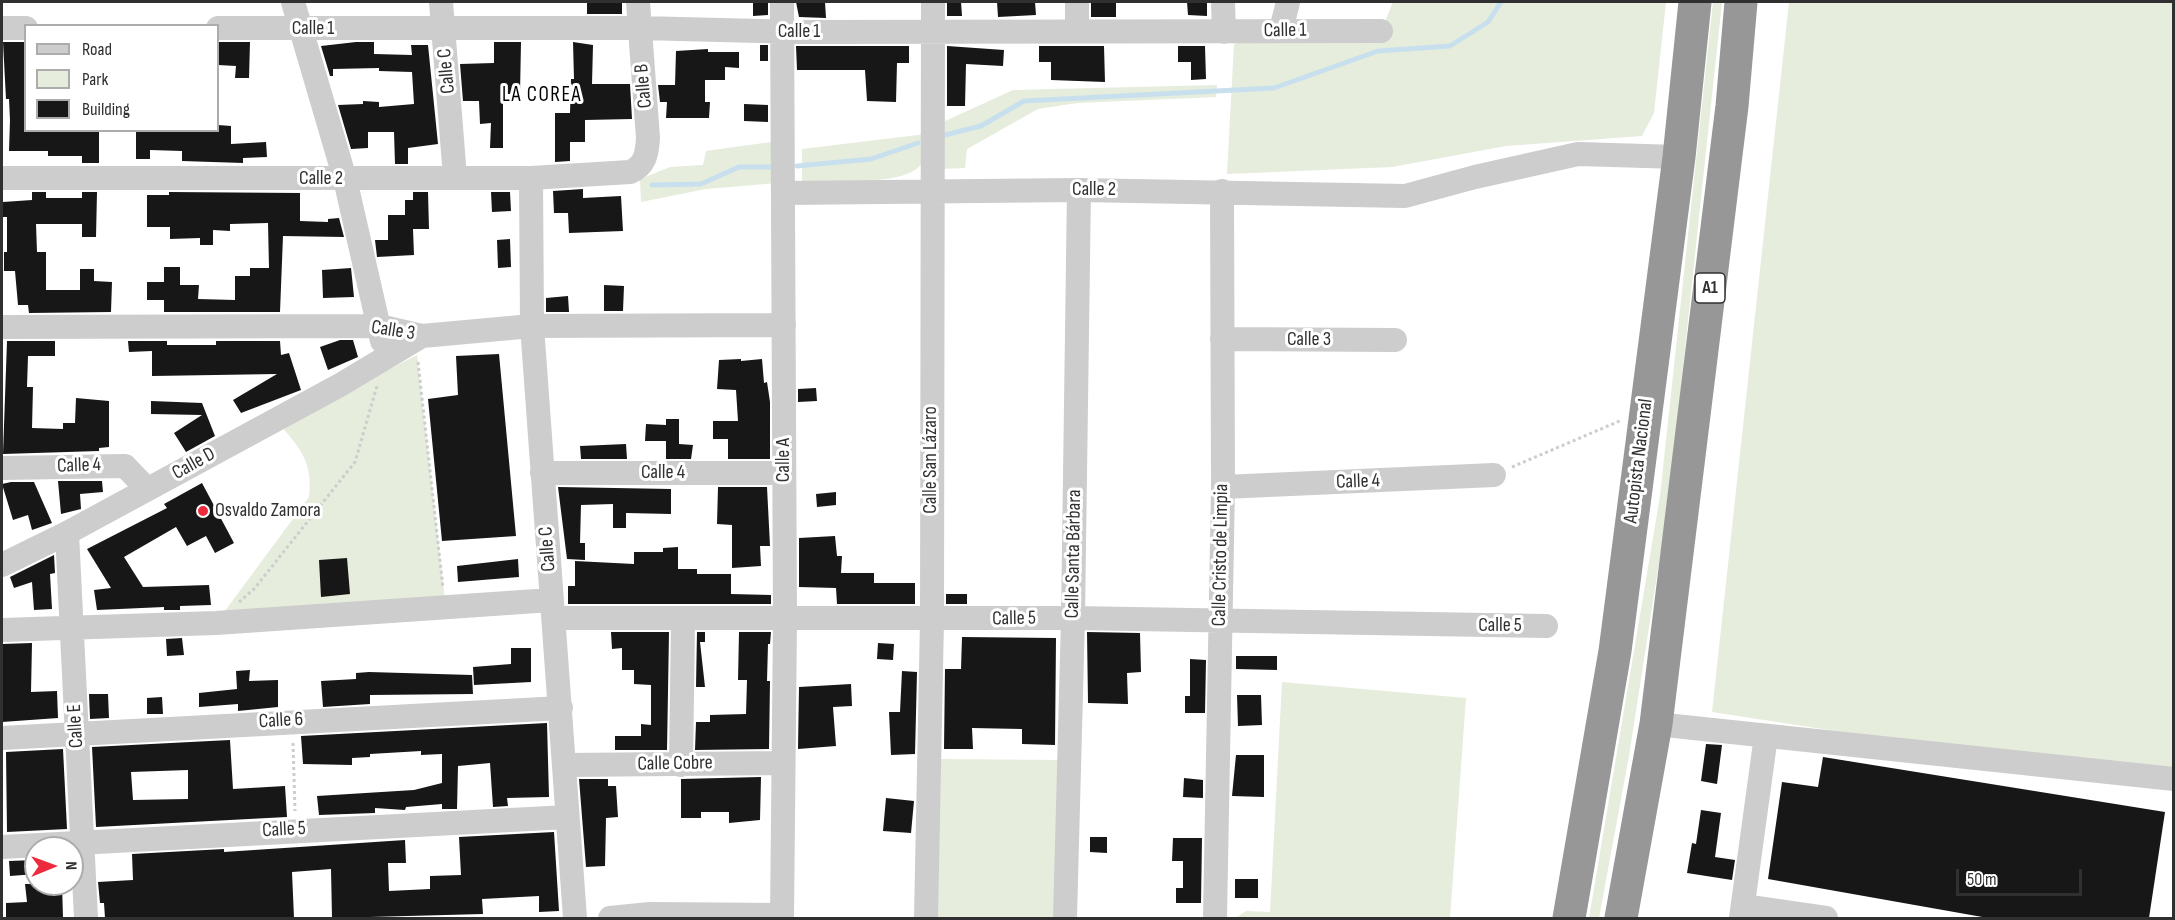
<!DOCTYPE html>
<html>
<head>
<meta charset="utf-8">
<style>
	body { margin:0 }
	#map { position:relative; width:2175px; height:920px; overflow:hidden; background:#fff; font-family:"Sofia Sans Condensed",sans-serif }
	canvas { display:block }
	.frame { position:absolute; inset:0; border:3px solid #303030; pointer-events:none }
	.legend { position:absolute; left:24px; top:24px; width:195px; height:108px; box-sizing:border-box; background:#fff; border:2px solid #acacac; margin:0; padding:8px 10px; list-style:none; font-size:18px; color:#303030 }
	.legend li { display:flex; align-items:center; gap:12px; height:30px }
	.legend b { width:30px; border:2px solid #acacac }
	.north { position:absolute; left:24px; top:836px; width:60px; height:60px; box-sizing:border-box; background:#fff; border:2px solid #acacac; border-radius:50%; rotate:89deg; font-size:16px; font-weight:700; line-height:24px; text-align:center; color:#303030 }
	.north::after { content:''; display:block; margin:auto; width:21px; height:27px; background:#ed2b3c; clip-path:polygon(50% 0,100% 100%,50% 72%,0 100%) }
	.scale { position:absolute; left:1956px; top:869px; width:126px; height:27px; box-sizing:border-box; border:3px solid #303030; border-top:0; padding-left:8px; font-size:18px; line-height:21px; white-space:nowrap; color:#303030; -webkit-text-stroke:4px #fff; paint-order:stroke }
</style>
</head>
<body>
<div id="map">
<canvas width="2175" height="920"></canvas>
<div class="frame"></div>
<ul class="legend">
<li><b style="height:8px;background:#cdcdcd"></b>Road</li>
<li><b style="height:16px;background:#e6eddd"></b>Park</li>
<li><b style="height:16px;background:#171717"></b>Building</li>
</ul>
<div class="north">N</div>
<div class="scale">50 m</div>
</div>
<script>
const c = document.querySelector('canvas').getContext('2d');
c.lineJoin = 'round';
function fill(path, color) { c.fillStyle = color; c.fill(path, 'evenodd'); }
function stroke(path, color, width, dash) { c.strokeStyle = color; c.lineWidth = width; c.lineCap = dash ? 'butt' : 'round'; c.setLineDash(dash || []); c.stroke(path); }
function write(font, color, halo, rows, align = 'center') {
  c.font = font + ' "Sofia Sans Condensed",sans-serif'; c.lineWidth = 6; c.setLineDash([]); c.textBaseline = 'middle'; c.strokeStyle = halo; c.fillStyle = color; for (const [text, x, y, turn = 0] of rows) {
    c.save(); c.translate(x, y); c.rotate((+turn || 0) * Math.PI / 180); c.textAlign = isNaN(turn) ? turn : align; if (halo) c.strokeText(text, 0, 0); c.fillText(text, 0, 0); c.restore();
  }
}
const green = new Path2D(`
	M1393,2H1666L1654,113L1642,136L1506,146L1392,167L1227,174L1234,44L1281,30L1381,31Z
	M1713,2H1722L1669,498L1629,756L1599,918H1589L1660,496Z
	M1789,2H2173V783L1712,712Z
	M1217,85L1216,97L1077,103L1038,109L967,149L965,168L941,169L943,122L1013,90Z
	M926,134C925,142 926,154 923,161C911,188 829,180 802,181V149Z
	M778,141L777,183L706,189L641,202L640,179L670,167L703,165L706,151Z
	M417,355L445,600L219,619L309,497C313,463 301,449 280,425Z
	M1282,682L1466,698L1450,918H1236L1246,911L1270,912Z
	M941,759L1062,760L1058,918H937Z`);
const stream = new Path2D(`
	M945,135L981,126L1024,101L1274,88L1378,51L1450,46L1488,22L1501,2
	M797,166L871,159L918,143
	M652,185L701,184L739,167H770`);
const building = new Path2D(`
	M587,2H622V14H587Z
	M753,2H768V15L753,16Z
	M796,2H825L826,18L799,17Z
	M947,2H961L962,16H947Z
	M997,2H1035L1036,15L998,17Z
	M1091,2H1116V17H1091Z
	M1187,2H1207V16L1188,15Z
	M3,42H26V130H99V163H82V156H48V151H9L10,120L9,99H6Z
	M218,42H250L249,78H235L236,66L218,65Z
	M356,42H374V54L412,55L411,45H428L438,144L408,148V164H395L394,132H368V148L351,149L338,105L363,104V101L379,102V107L414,104L412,72L379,71V68L333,69V76H330L321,46Z
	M494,42H521L520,94H503V148H490L491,123L480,124L479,101H463L460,64L494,63Z
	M573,42L593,45L592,84H630L632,119L585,120V142H570V161L555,162V113H570L571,79H574Z
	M760,45H768V61H760Z
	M796,46H909V63H897L896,102L867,101L865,70H797Z
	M947,46L1004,50L1003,66L966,64L965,106H947Z
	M1039,46H1104L1105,82L1051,80V62H1039Z
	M1178,46H1205L1206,79L1191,80V62H1178Z
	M708,49V52H739V68L725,67V80H705V102H710L709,118H666L667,102H660L658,85H675L676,51Z
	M744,104L768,105V122L744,121Z
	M218,125L231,126V144L266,142L267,157L243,158V163L182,161V151L150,150V159H136V130H218Z
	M583,189V198L621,196L623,231L569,233L568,213H554L553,191Z
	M32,192H46V198H82V192H97L96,237H82V224H36L37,252H46V290H80V269H94V281L112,282L111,312L29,313L28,305H18L15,271H4V252H7V217H3V202L32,200Z
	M169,192L300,193V221L328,222V219L339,218L344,237L283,236L280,312H164V300H147V282H164V267H180V285H199L198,299L235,300V276H250V268H269L268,223L230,224V231L213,230V245H200V238L170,239V227H147V195H169Z
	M413,192H428L429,229H413L414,255L377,257L375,240H388V215H405V200H413Z
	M491,192H510L511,211L492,212Z
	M510,239L511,267L498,268L497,240Z
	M351,268L354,297L323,298L322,270Z
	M604,285L624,286L623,311H604Z
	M568,296L569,312H546V298Z
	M340,340H353L358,357L328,370L320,347Z
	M7,341H55V356H28L27,387H33L32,428L63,429V423H75L76,398L109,401V447L99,448V451L3,454Z
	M128,341H167V345H216V341H280L281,355L289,353L301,390L241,413L233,400L277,374L152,376V351L129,352Z
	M499,354L516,536L442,541L428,399L458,395L456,356Z
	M741,359V361L762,359L764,383L767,382L770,402V459H728V439H713V421H738L736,390L717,389L719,360Z
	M816,388L817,401L798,402V389Z
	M151,401L202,403L215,436L186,452L174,433L202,415L151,414Z
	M666,419H679V444L693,445L691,459H666V441H645L646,424L666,425Z
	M626,444L627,459H581L580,446Z
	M58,481H102L103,492L80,494L81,509L61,514Z
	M11,482H34L52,523L32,530L28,515L13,520L2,484Z
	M202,483L234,543L215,553L206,536L187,546L176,527L124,557L143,587L209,585L211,605L180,606V610H164V607L97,610L94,590L111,588L87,549L167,508L164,504Z
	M558,487L671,489V514L626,513V528H613V504L581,505L580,543H585V560L567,559Z
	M718,487H767L770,546H760L761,566L732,568V525L717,524Z
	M836,492V505L817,507L816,494Z
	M835,536L837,556H842L841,573H874V583H915V604H837L836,588L799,587V538Z
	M678,547V569H697V574H731V594L771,595V604H568V586H575V561L634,564V552H663V548Z
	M54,555L55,573L50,574L52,609L34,610L32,582L14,588L10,577Z
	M347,558L350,594L321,597L319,560Z
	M518,559L519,577L458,582L457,566Z
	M946,594H967V604H946Z
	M611,632H669L667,750H615V736H641V724L651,725V685L634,684V670H622V648L612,649Z
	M697,632H705V642H700L705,687H696Z
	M739,632H771L770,644H768L767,681H770L769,749L695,750L696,722H710V715L746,714L747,680H738Z
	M1087,632L1140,633L1141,672L1127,673L1128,704L1088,703Z
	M962,637L1056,638L1055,745L1022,744V729L972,728L973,749H944L945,669H961Z
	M182,638L184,655L167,656L166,639Z
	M32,643L31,692L57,691L58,718L2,722V644Z
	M878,643L894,644L893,660L877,659Z
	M511,648H531V682L474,685L473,667L511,664Z
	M1236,656H1277V670L1236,669Z
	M1190,659L1206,660L1205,713H1185V696H1190Z
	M250,670L249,681L278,680V707L238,711V704L199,707V693L237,689L236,671Z
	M902,671L917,672L915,754L891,755L889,712H900Z
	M369,672L472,675L473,694L370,695V704L323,707L321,681L356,679V673Z
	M851,684L852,706L833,707L836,746L798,749L799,687Z
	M89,694H108L109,718L90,719Z
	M1237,695H1261L1262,725L1238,726Z
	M162,697L163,714H147V698Z
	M547,723L549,797L507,798L508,806L493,807L490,763L458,766L457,809H442V804L406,807L405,810L375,808V813L319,815L317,796L414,790L442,783V754L421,755V751L370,754V757L352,758V765L303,764L301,736Z
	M230,740L233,789L285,786L287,817L96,827L92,747ZM188,770V799L133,800L131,772Z
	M1706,744L1722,745L1717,784L1701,781Z
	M63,749L67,829L7,832L6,752Z
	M1236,755H1264V797L1232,796Z
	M1823,757L2165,812L2149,918H1988L1768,879L1782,782L1818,787Z
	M761,777L760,820L729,823V812H701V818H681V779Z
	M1184,778L1203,780V798L1183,797Z
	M579,779H608V786H616L618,817L606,818L605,866L586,867Z
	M886,798L914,801L911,833L883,831Z
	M1701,810L1721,813L1715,857L1735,860L1732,880L1687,873L1692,843L1696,844Z
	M554,832L559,911L539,912V896L482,899L483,914L332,918L331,869L292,872L294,918H105L104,903H100L98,882L133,880L132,854L224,849V852L405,840L406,863H388L389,891L430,889V876L461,875L459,837Z
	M1090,837H1107V853L1090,852Z
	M1173,838H1202L1201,903H1176V888H1183V861H1172Z
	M35,860L36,874L10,876L9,861Z
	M1235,879H1258V898H1235Z
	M25,884H62L63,918H6V903L27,902Z`);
const path = new Path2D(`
	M418,362L443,588
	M1512,467L1622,420
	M239,602L254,589L355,462L377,386
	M293,743L295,811`);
const minor = new Path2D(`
	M293,2L345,179L382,341
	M441,2L455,177
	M782,2L785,618L782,918
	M1223,2L1224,32
	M2,28H26
	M218,28H640L800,32L1381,31
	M1281,30L1288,2
	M1077,31V2
	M2,178H531L630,172C645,166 647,154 648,138L638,2
	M531,178L532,326L575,918
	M784,193L1079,190L1405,196L1475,177L1578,154L1679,157
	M2,327L379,326L422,336L532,326L784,325
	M1222,339L1395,340
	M2,468L125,466L147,489
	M542,473H784
	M1223,487L1494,475
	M67,533L86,918
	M2,565L67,533L340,385L422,336
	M554,618H1073L1546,626
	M2,630L216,623L551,600
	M1656,724L2174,779
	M2,738L561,708
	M566,765L783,763
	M681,765L683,619
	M2,847L567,817
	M1743,906L1826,918
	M610,918L650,914L782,915
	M926,918L932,620L933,2
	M1065,918L1073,618L1079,190
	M1215,918L1223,487L1222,191
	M1741,918L1766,736`);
const highway = new Path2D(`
	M1569,918L1615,651L1679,157L1695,2
	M1621,918L1656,724L1732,106L1741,2`);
const markers = [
	[203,511,6,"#ed2b3c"]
];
const shields = [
	[1710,288,30]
];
const shieldNames = [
	["A1",1710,288]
];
const streetNames = [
	["Calle 1",313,29],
	["Calle 1",1285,31,-1],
	["Calle 1",799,32],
	["Calle C",447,71,-95],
	["Calle B",644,86,-95],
	["Calle 2",321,179],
	["Calle 2",1094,190],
	["Calle 3",393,331,9],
	["Calle 3",1309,340],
	["Calle A",784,460,-90],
	["Calle San Lázaro",931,460,-90],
	["Autopista Nacional",1639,461,-83],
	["Calle D",194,464,-29],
	["Calle 4",79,466,-2],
	["Calle 4",663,473],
	["Calle 4",1358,482,-2],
	["Calle C",548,549,-94],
	["Calle Santa Bárbara",1074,554,-89],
	["Calle Cristo de Limpia",1221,555,-89],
	["Calle 5",1014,619,-1],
	["Calle 5",1500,626],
	["Calle 6",281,721,-3],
	["Calle E",76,726,-93],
	["Calle Cobre",675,764,-1],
	["Calle 5",284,830,-3]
];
const poiNames = [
	["Osvaldo Zamora",215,511]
];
const neighbourhoodNames = [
	["LA COREA",542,96]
];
fill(green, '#e6eddd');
stroke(stream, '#c8e0ee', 5);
fill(building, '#171717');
stroke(path, '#cdcdcd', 3, [3, 3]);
stroke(minor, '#cdcdcd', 24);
stroke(highway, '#979797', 33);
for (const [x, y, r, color] of markers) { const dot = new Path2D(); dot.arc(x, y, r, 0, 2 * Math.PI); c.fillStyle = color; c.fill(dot); stroke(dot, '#fff', 2); }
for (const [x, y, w] of shields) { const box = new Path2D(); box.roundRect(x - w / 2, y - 15, w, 30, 4.5); c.fillStyle = '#fff'; c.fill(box); stroke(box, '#303030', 1.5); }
write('bold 18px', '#303030', null, shieldNames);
write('20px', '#303030', '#fff', streetNames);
write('20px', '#303030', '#fff', poiNames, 'left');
c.letterSpacing = '1.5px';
write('21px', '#000', '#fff', neighbourhoodNames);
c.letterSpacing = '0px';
</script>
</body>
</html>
